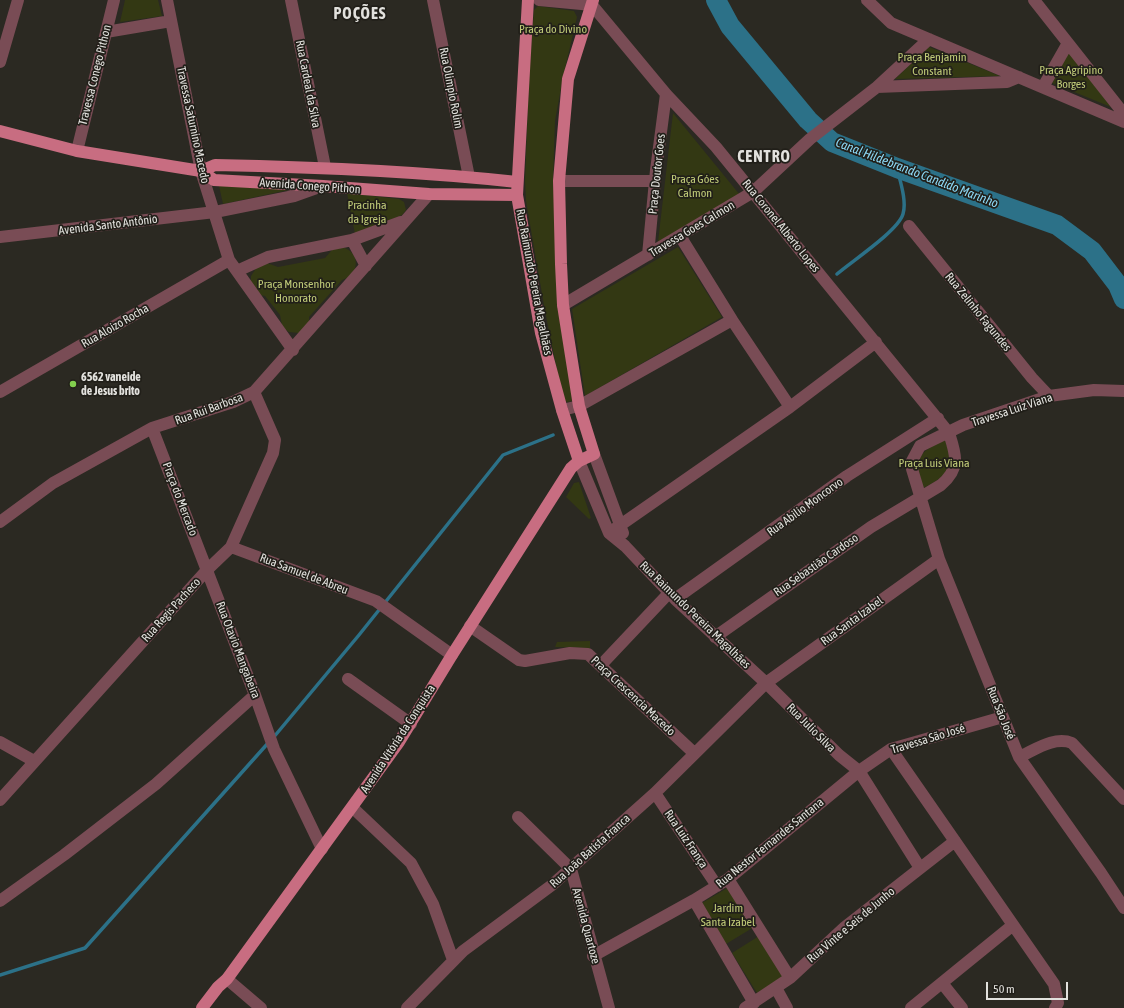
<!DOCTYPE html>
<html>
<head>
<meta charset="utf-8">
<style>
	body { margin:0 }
	#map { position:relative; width:1124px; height:1008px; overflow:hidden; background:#2b2922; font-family:"Asap Condensed",sans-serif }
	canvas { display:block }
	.scale { position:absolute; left:986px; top:982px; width:82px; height:18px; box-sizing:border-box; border:2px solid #e2e1dd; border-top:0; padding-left:5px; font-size:12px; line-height:14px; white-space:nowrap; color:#e2e1dd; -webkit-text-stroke:3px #211f19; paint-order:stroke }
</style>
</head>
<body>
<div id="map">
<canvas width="1124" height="1008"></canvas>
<div class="scale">50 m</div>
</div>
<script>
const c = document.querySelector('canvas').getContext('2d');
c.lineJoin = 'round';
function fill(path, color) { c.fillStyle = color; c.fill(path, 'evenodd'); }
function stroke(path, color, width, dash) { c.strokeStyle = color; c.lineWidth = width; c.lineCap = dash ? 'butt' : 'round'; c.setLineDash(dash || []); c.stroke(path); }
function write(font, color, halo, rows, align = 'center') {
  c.font = font + ' "Asap Condensed",sans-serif'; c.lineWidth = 3.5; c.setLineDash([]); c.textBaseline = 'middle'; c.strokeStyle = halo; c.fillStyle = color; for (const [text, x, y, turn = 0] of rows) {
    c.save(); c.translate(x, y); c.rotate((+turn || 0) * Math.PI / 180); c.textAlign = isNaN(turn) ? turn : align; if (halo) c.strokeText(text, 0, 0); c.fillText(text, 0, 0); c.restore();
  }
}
const green = new Path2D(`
	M125,0H158L162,16L120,22Z
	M538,6L574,11L577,17L563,77L555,121L553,181L572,401L567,402L563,399L545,311L526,201L525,181L529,79L534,10Z
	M929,47L1000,76L895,79Z
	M1069,52L1111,107L1052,83Z
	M673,113L740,195L658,242Z
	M218,181L293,189L223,204Z
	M347,193L399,199L404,202L406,210L402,215L355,234Z
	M342,247C361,252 360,275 342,280L309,317V322L299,333L289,332L285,329L282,325L280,315L265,296L260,295L251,282V276L257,267L267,263L278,267L325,258L332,250Z
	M678,247L722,317L585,396L572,309Z
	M945,440C955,466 947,477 923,488C915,459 916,453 945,440Z
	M579,482L591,518L589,519L566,497L574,483Z
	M590,641V648L555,647L557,642Z
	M729,887L754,927L726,944L702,903Z
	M759,936L784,976L757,993L732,953Z`);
const stream = new Path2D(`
	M837,274C852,261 898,231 903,214C907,201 900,181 897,168
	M273,738L359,635L503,455L553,435
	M0,975L85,948L269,742`);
const river = new Path2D(`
	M716,0L730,26L808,120L832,142L897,168L1057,225L1092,251L1118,285L1124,299`);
const minor = new Path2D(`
	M167,0L201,171L229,260L293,350
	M291,0L325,167
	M433,0L469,177
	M539,0L592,5L666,94L716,147L949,433C956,455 961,468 941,485L871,527L715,637
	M867,0L891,23L1124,122
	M1034,0L1124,114
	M106,32L171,21
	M0,62L18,0
	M877,87L1007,82L1019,77
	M1043,87L1068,43
	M77,151L114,0
	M559,181H655
	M909,226L1032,378L1049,396
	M0,237L215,212L294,196L322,186
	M352,240L366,266
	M648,255L656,170L666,94
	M237,271L268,257L352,240L401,222
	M563,305L753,192L810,139L877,87L929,39
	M732,320L790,407
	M1124,391L1094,390L1049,396L963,425L920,446L912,461V469L939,559L1019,757L1101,873L1124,908
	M0,392L229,260
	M562,410L579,406L732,320L680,236
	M152,428L255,695L274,749L322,849
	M594,454L623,533
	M579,461L609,533L625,546L675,599L766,683L839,755L859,771L920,868
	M0,522L53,483L152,428L233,402L254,392L429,194
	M609,533L790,407L876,342
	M231,547L376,601L452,655
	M675,599L847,476L938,418
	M470,626L519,660L525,661L570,653L588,654L694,753
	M601,665L669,593
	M348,679L411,724
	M0,742L34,761
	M891,749L1054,984L1058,1003L1055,1008
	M1019,757C1035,750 1054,736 1072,743L1124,799
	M655,793L717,886
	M0,800L207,570L231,547L273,453L275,440L254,392
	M353,808L411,863L433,904L453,960
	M518,817L571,869L609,1008
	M728,879L790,978
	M694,900L754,1003
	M0,901L64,855L156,784L255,695
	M593,956L694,900L728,879L859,771L891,749L1003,717
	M227,979L261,1008
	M942,983L962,1008
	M776,988L787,1008
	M407,1008L463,951L552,885L655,793L766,683L939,559
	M745,1008L790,978L845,927L955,841
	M911,1008L1013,925`);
const major = new Path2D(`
	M528,0L517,195L541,333L562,410L579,461
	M0,131L77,151L201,171L214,180L323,186L429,194L517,195
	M201,171L215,165C316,167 417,171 517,182
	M202,1008L218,987L227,979L399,742L452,655L571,468L579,461L594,454L579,406L563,305L561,264L559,181L568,79L593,0`);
const markers = [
	[73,384,4,"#83d04e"]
];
const parkNames = [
	["Praça do Divino",553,29],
	["Praça Benjamin",932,57],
	["Constant",932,71],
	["Praça Agripino",1071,70],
	["Borges",1071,84],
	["Praça Góes",695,179],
	["Calmon",695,193],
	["Pracinha",367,205],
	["da Igreja",367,219],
	["Praça Monsenhor",296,284],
	["Honorato",296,298],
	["Praça Luis Viana",934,463],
	["Jardim",728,908],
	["Santa Izabel",728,922]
];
const streetNames = [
	["Travessa Conego Pithon",95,75,-76],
	["Rua Cardeal da Silva",308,84,79],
	["Rua Olimpio Rolim",451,88,79],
	["Travessa Saturnino Macedo",193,125,78],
	["Praça Doutor Goes",657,174,-84],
	["Avenida Conego Pithon",310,186,4],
	["Avenida Santo Antônio",108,225,-7],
	["Rua Coronel Alberto Lopes",781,226,51],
	["Travessa Goes Calmon",692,229,-31],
	["Rua Raimundo Pereira Magalhães",534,282,79],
	["Rua Zelinho Fagundes",978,312,51],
	["Rua Aloizo Rocha",115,326,-30],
	["Rua Rui Barbosa",209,409,-20],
	["Travessa Luiz Viana",1012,410,-18],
	["Praça do Mercado",180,499,69],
	["Rua Abilio Moncorvo",805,507,-36],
	["Rua Sebastião Cardoso",816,565,-35],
	["Rua Samuel de Abreu",304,574,21],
	["Rua Regis Pacheco",171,610,-48],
	["Rua Raimundo Pereira Magalhães",695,615,44],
	["Rua Santa Izabel",852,621,-36],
	["Rua Otavio Mangabeira",238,650,69],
	["Praça Crescencia Macedo",633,696,43],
	["Rua São José",1001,713,68],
	["Rua Julio Silva",811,728,45],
	["Avenida Vitória da Conquista",398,739,-57],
	["Travessa São José",928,739,-17],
	["Rua Luiz França",686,839,56],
	["Rua Nestor Fernandes Santana",770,843,-39],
	["Rua João Batista Franca",590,851,-42],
	["Rua Vinte e Seis de Junho",851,925,-40],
	["Avenida Quartoze",586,926,75]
];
const poiNames = [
	["6562 vaneide",81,377],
	["de Jesus brito",81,391]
];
const waterNames = [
	["Canal Hildebrando Candido Marinho",917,173,21]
];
const districtNames = [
	["POÇÕES",360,14],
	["CENTRO",764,157]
];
fill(green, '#333813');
stroke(stream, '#2c7188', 3.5);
stroke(river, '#2c7188', 20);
stroke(minor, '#794c55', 12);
stroke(major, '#c86d81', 12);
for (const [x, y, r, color] of markers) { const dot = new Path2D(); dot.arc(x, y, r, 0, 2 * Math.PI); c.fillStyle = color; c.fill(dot); stroke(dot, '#211f19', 1.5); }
write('12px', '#c0cb78', '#211f19', parkNames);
write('12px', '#e2e1dd', '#211f19', streetNames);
write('bold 12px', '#e2e1dd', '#211f19', poiNames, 'left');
write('italic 13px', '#8dd9f6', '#211f19', waterNames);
c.letterSpacing = '1px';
write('bold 16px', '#e2e1dd', '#211f19', districtNames);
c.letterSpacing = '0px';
</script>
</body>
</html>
